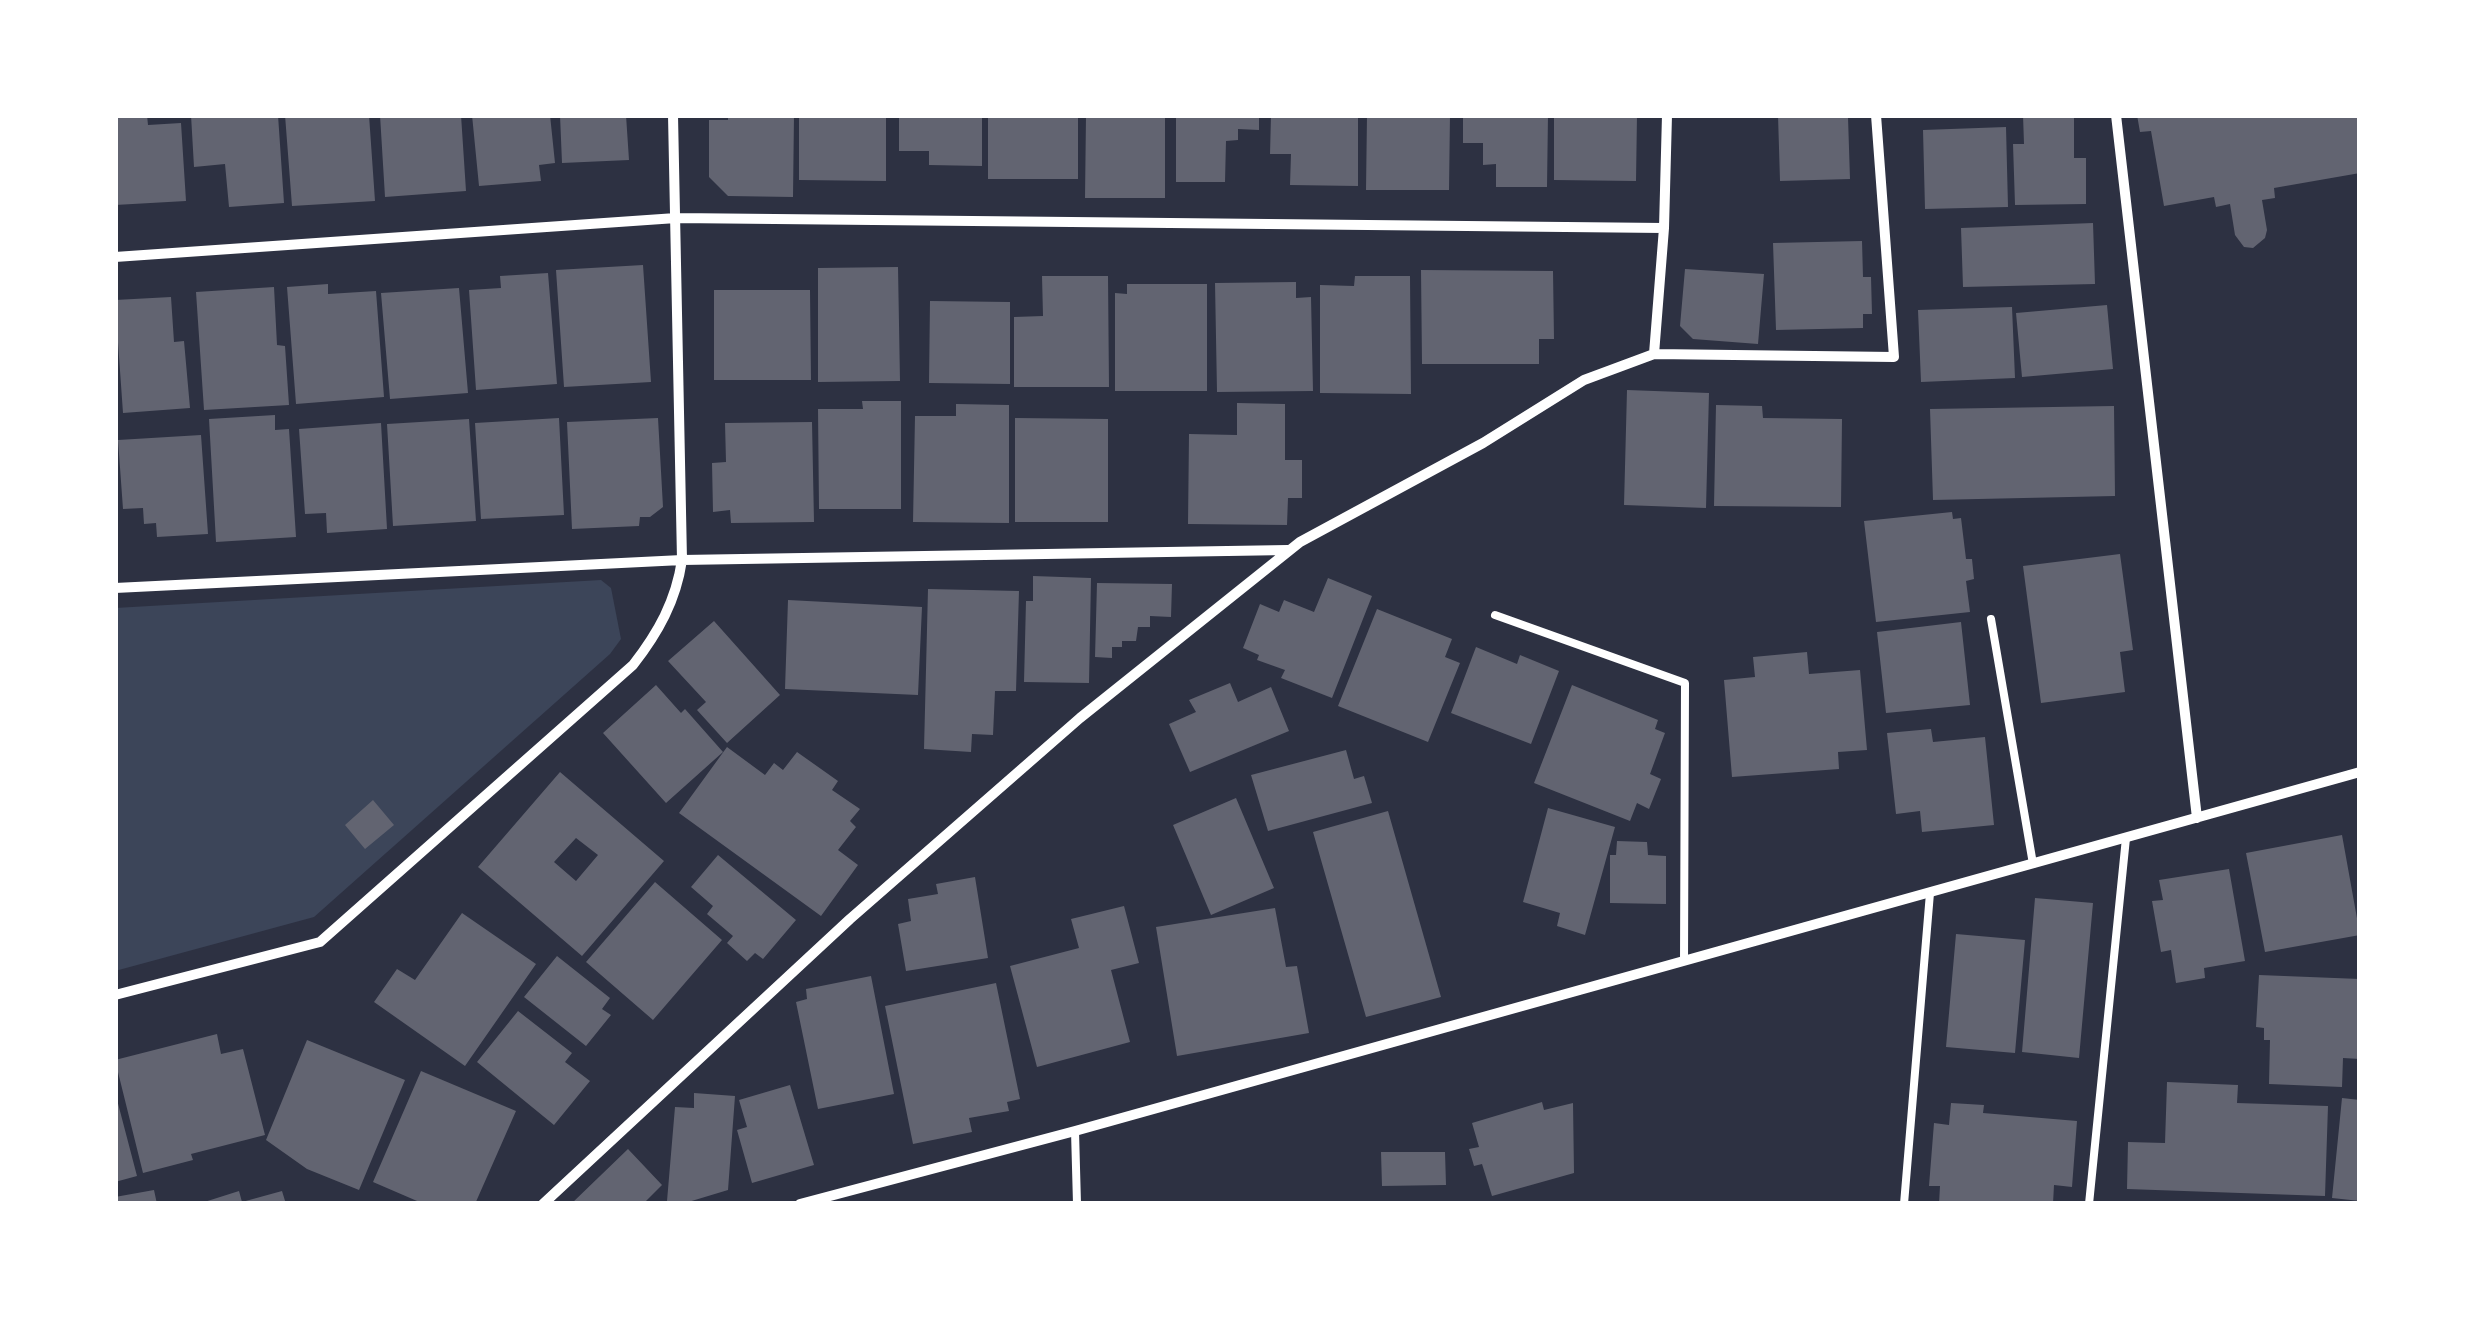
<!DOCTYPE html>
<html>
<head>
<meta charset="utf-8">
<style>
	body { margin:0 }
	#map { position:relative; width:2475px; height:1319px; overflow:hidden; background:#2d3142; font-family:Roboto,sans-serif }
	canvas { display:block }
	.frame { position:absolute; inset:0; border:118px solid #fff; pointer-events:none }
</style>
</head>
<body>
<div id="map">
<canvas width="2475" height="1319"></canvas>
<div class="frame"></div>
</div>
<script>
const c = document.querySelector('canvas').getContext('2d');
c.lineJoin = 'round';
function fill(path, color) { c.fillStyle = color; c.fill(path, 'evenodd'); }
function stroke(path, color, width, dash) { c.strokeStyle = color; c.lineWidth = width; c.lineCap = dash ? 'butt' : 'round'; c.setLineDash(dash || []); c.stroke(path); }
const green = new Path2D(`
	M601,580L611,588L621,639L610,654L314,917L115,971V608Z`);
const building = new Path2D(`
	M115,115H147L148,125L181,123L186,201L115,205Z
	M191,115H278L284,203L229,207L225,164L194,167Z
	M285,115H369L375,201L292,206Z
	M380,115H461L466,191L385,197Z
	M472,115H550L555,163L539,165L541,181L479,186Z
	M560,115H626L629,160L562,163Z
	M728,115H794L793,197L728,196L709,177V120H728Z
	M799,115H886V181L799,180Z
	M899,115H982V166L929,165V151H899Z
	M988,115H1078V179H988Z
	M1086,115H1165V198H1085Z
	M1176,115H1259V130L1238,129V140L1226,141L1225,182H1176Z
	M1271,115H1358V186L1290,185L1291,154H1270Z
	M1367,115H1450L1449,190H1366Z
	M1463,115H1548L1547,187H1496V164L1483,165V143H1463Z
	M1554,115H1637L1636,181L1554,180Z
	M1778,115L1848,117L1850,179L1780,181Z
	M2023,115H2074V158H2086V204L2015,205L2013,144H2024Z
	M2137,115H2360V173L2274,188L2275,198L2262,200L2267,230L2265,238L2253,248L2244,247L2235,235L2230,204L2216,207L2214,197L2164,206L2151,131L2140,132Z
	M2006,127L2008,207L1925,209L1923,130Z
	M2093,223L2095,284L1963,287L1961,228Z
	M1862,241L1863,277H1871L1872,314H1863V328L1776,330L1773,243Z
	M643,265L651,382L564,387L556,270Z
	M898,267L900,381L818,382V268Z
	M1685,269L1764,274L1758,344L1693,339L1680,326Z
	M1421,270L1553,271L1554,339H1539V364H1422Z
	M548,273L557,384L476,390L469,290L501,288L500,276Z
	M1042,276H1108L1109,387H1014V317L1043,316Z
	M1355,276H1410L1411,394L1320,393V285L1354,286Z
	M1296,282V298L1311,297L1313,391L1217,392L1215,283Z
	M328,284V294L376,291L384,397L296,404L287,287Z
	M1127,284H1207V391H1115V293L1127,294Z
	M274,287L277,345L285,346L289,405L204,410L196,292Z
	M459,288L468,393L390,399L381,293Z
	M714,290H810L811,380H714Z
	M171,297L174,342L184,341L190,408L123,413L115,300Z
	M930,301L1010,302V384L929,383Z
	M2107,305L2113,369L2022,377L2016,313Z
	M2012,307L2015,378L1921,382L1918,310Z
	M1627,390L1709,393L1706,508L1624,505Z
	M862,401H901V509H819L818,409H863Z
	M1237,403L1285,404V460H1302V498H1288L1287,525L1188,524L1189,434L1237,435Z
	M956,404L1009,405V523L913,522L915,416H956Z
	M1716,405L1762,406L1763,418L1842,419L1841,507L1714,506Z
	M2114,406L2115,496L1933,500L1930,409Z
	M275,415V430L289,429L296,537L216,542L209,419Z
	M559,418L564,515L481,519L475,423Z
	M658,418L663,507L650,517H640L639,526L572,529L567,422Z
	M1015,418L1108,419V522H1015Z
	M469,419L476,521L393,526L387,424Z
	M812,422L814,522L731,523L730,510L713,512L712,463L726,462L725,423Z
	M381,423L387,529L327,533L326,513L305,514L299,429Z
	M201,435L208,534L157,537L156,523L144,524L143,508L123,509L118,440Z
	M1952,512L1953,519L1961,518L1966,559H1972L1974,579L1966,581L1970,612L1876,622L1864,521Z
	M2120,554L2133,650L2120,652L2125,692L2041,703L2023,566Z
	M1033,576L1091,578L1089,683L1024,682L1026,601H1033Z
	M1328,578L1372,596L1332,698L1281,678L1285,670L1257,660L1259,655L1243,648L1260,604L1279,612L1284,600L1314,612Z
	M1097,583L1172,584L1171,617L1150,616V627H1138L1136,641H1122V647H1112V658L1095,657Z
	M928,589L1019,591L1016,691H995L993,735L972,734L971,752L924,749Z
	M788,600L922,607L918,695L785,689Z
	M1377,609L1452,639L1445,657L1460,663L1428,742L1338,706Z
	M714,621L780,695L727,743L697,710L706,702L668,661Z
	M1961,622L1970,705L1886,713L1877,632Z
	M1476,647L1517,664L1520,655L1559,671L1531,744L1451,713Z
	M1807,652L1809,674L1860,670L1867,750L1838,752L1839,769L1732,777L1724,680L1755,677L1753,657Z
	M1230,683L1238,702L1271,687L1289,731L1190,772L1169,724L1196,712L1189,700Z
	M656,685L681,713L685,709L723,752L666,803L603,733Z
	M1572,685L1658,720L1655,729L1665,733L1650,774L1661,779L1649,809L1637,803L1630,821L1534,783Z
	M1931,729L1933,742L1985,737L1994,825L1922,832L1920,811L1896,814L1887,733Z
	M727,747L765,775L774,763L783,770L797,752L838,781L832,790L860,809L850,821L856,827L838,850L858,865L821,916L679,813Z
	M1346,750L1354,779L1364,776L1372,803L1268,831L1251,775Z
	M560,772L664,861L582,956L478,867ZM576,838L598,855L576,881L554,862Z
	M1236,798L1274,888L1211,915L1173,825Z
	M373,800L394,825L365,849L345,825Z
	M1548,808L1615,827L1585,935L1557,926L1560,913L1523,902Z
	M1388,811L1441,997L1366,1017L1313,832Z
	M2342,835L2360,935L2265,952L2246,853Z
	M1617,841L1647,842L1648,855L1666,856V904L1610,903V855H1616Z
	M718,855L796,920L763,959L755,953L747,961L727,943L733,936L707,914L713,906L691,887Z
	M2229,869L2245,961L2204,968L2205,978L2176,983L2171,950L2161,952L2152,901L2163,900L2159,880Z
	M975,877L988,958L906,971L898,924L911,921L908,899L938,894L936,884Z
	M655,882L722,940L653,1020L586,962Z
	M2035,898L2093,903L2079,1058L2022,1052Z
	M1124,906L1139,963L1111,970L1130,1042L1037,1067L1010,966L1079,948L1071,919Z
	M1275,908L1286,967L1297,966L1309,1033L1177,1056L1156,927Z
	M462,913L536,964L465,1066L374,1002L397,969L415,980Z
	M1956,934L2025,940L2015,1053L1946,1047Z
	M557,956L610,998L602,1009L611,1015L586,1046L524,997Z
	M2259,975L2360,979V1059L2343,1058L2342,1087L2269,1084L2270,1040H2264V1028L2256,1027Z
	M871,976L894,1094L818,1109L796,1002L807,999L806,989Z
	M996,983L1020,1099L1007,1102L1009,1111L969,1118L972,1132L913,1144L885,1006Z
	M518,1011L572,1053L565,1062L590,1081L554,1125L477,1062Z
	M217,1034L221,1054L243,1049L265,1135L191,1154L193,1160L143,1173L115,1060Z
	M307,1040L405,1080L359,1190L307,1169L266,1140Z
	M421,1071L516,1111L475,1204H424L373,1182Z
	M2167,1082L2238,1085L2237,1103L2328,1106L2325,1196L2127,1189L2128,1142L2165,1143Z
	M790,1085L814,1165L752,1183L737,1130L747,1127L739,1100Z
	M115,1092L137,1176L115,1182Z
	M694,1093L735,1096L728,1190L685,1203L667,1201L675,1107L694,1108Z
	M2342,1098L2360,1100V1201L2332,1198Z
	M1542,1102L1544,1110L1573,1103L1574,1173L1492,1196L1482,1164L1474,1166L1469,1149L1479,1147L1472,1123Z
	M1951,1103L1984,1105L1983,1113L2077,1121L2072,1187L2054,1185L2053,1204H1939L1940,1186H1929L1934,1123L1949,1125Z
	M628,1149L662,1185L643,1204H571Z
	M1381,1152H1445L1446,1185L1382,1186Z
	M154,1190L157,1204H115V1197Z
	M239,1191L242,1202L282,1191L286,1204H198Z`);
const service = new Path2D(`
	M1495,615L1685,683L1684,961
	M1991,619L2033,864
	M1075,1131L1077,1204
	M1904,1204L1930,893
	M2089,1204L2126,838`);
const minor = new Path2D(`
	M2116,115L2197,818
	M115,257L676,218L1664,228
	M1654,354L1894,357L1876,115
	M115,588L682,560L1288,550
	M115,995L320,942L633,665C658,633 676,601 682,560L673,115
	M543,1204L850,919L1080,718L1300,542L1483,443L1584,380L1654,354L1664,228L1667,115
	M800,1204L1075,1131L2360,772`);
fill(green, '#3c4559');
fill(building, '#626471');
stroke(service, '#fff', 8);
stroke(minor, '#fff', 10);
</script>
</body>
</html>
